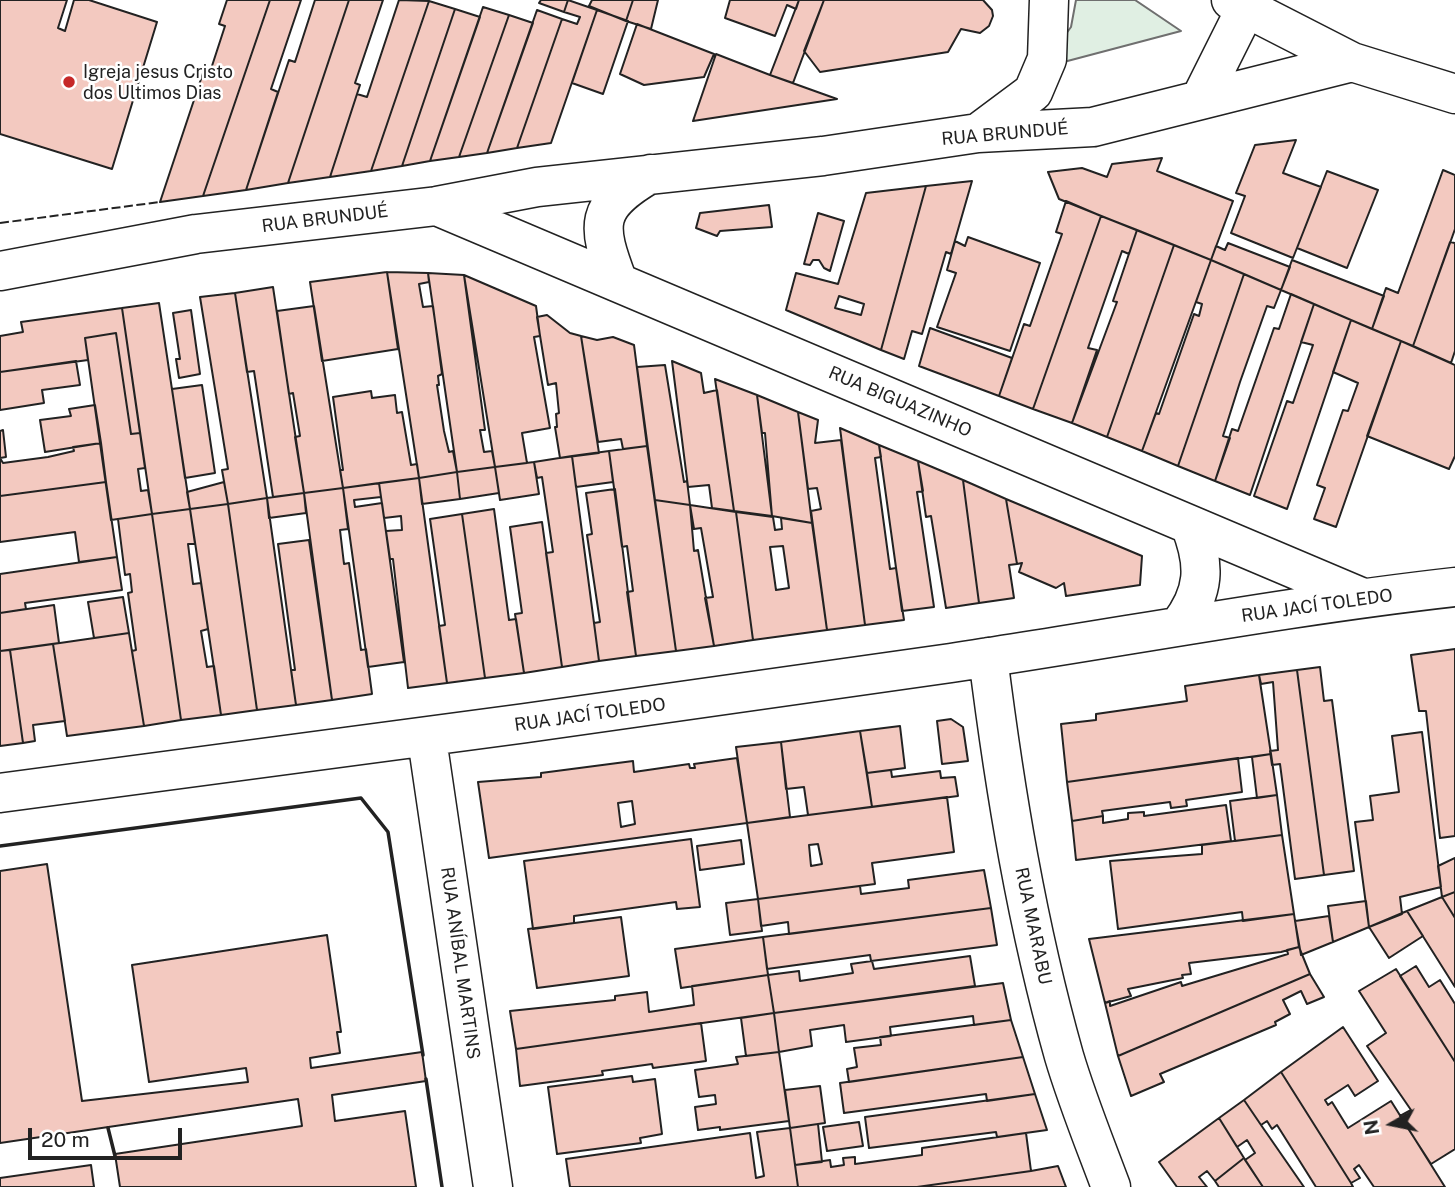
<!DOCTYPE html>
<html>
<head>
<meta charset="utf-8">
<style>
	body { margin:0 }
	#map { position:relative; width:1455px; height:1187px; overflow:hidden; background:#fff; font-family:"Public Sans",sans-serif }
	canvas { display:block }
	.north { position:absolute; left:1357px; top:1089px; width:70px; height:70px; -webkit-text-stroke:5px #fff; paint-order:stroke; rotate:261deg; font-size:19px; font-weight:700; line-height:28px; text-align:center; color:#222 }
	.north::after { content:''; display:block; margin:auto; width:24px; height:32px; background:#222; clip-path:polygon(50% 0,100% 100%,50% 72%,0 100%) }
	.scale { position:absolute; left:28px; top:1128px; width:154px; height:32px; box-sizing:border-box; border:4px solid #222; border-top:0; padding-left:9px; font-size:21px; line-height:24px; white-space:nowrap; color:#222; -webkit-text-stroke:5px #fff; paint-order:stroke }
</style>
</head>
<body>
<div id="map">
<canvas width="1455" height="1187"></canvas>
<div class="north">N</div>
<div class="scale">20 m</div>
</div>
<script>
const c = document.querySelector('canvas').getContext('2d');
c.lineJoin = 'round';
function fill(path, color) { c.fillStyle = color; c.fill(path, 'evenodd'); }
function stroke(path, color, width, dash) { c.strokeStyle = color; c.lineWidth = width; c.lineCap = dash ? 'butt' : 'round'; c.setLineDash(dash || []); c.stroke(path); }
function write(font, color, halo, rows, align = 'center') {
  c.font = font + ' "Public Sans",sans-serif'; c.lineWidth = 5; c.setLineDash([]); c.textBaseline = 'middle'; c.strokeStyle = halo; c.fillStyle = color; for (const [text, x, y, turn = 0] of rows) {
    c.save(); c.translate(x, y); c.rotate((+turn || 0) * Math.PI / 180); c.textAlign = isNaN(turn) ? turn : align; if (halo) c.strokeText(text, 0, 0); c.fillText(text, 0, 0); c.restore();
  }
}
const green = new Path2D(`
	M1076,0H1135L1181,31L1041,68L1071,27Z`);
const building = new Path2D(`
	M0,0H67L58,28L65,31L74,0H89L157,22L112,169L0,134Z
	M227,0H270L203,196L160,202L205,67L211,69L225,26L219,24Z
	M270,0H301L271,89L278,92L246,190L203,196Z
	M315,0H349L288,183L246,190L289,60L295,62Z
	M349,0H383L355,83L360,85L357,94L330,177L288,183Z
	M399,0L429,1L371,171L330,177L357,94L367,97Z
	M541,0H568L564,12L539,3Z
	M568,0L597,10L551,143L517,148L562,19L577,24L580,17L564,12Z
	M592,0H633L626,21L589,6Z
	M633,0H658L651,29L626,21Z
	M730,0H799L796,9L787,5L775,36L725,18Z
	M799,0H824L793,83L770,75Z
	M824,0H983L992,10L993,16L989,26L980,33L961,29L948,52L820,72L804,51Z
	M429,1L455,9L402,166L371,171Z
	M483,7L509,15L459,157L430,161Z
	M455,9L480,17L430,161L402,166Z
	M537,10L562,19L517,148L487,153Z
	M597,10L628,21L603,94L572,83Z
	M509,15L533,23L487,153L459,157Z
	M637,24L714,54L704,77L644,85L620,74Z
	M716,54L770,75L837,99L693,121Z
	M1296,140L1283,173L1321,187L1293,258L1231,233L1245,196L1236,193L1255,145Z
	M1162,158L1157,171L1233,201L1211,260L1059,199L1048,172L1082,168L1107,177L1112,164Z
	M1443,170L1455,175V229L1413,346L1372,329L1386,288L1398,293Z
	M1327,171L1378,190L1347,268L1297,248Z
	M972,181L951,254L946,252L922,334L912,331L904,359L881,350L926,186Z
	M926,186L881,350L786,310L796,273L838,284L866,193ZM839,296L864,304L861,315L835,308Z
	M1066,201L1101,216L1033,409L999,396L1024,324L1030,326L1062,234L1056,232Z
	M769,205L772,227L720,231L717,236L696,228L700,213Z
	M818,213L844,221L830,271L824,268L819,260H813L810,265L804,264Z
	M1101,216L1137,230L1129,254L1122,251L1088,348L1097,350L1072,423L1033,409Z
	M1137,230L1174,245L1107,437L1072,423L1117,302L1113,301Z
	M968,237L1040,263L1010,351L937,327L956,273L947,270L955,241L965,246Z
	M1450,242L1455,243V351L1451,363L1413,346Z
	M1228,243L1290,267L1281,290L1211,260L1216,246L1225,250Z
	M1174,245L1211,260L1142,451L1107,437Z
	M1211,260L1244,274L1178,466L1142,451L1156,413L1159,414L1194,314L1199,316L1202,304L1196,302Z
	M1292,260L1384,296L1372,329L1281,290Z
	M387,272L398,349L322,361L310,282Z
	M387,272L428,273L429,282L419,284L423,307L433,306L442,374L438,376L439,385H437L444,431L449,452L453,451L457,472L419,478Z
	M428,273L464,275L485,430H480L484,452L492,451L495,467L457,472Z
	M1244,274L1281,290L1274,308L1267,306L1240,382L1223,436L1230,438L1215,481L1178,466Z
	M464,275L536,306L540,336L534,337L550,428L522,433L527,463L495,467Z
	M273,287L304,493L273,497L254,371L247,372L235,293Z
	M235,293L267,498L228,504L222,470L228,469L200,297Z
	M1291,294L1314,304L1250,495L1215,481L1232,429L1238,431L1274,328L1279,329Z
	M159,303L190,509L152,514L122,308Z
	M1314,304L1351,320L1287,509L1254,496L1287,401L1293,403L1313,345L1301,342Z
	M314,306L343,488L304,493L295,437L300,436L293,393L289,394L277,311Z
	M122,308L140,433L131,434L116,333L85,338L88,360L0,372V336L23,332L21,322Z
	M191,310L200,374L179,378L176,359H180L173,313Z
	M547,315L570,333L581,336L599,453L560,458L555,427H557L556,414L559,413L556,383L548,385L537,317Z
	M1351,320L1401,341L1336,527L1314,519L1325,488L1317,485L1343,410L1348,411L1358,383L1333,372Z
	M930,328L1012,358L999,396L919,366Z
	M116,333L131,434L140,433L145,468L138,469L141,491L148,490L152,514L111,520L85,338Z
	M581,336L597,340L613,337L634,345L647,446L623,449L621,439L598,442Z
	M1401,341L1455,365V456L1449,469L1367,436Z
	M76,361L80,385L42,390L44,403L0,410V372Z
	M672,361L701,373L704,393L717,390L734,511L712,508L709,485L688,487Z
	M665,365L684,482L687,481L690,505L655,500L637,367Z
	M715,379L757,395L772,516L734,511Z
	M202,385L215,473L185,478L172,389Z
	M371,391L372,398L395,395L397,413L402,412L411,465L417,464L419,478L343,488L340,470H343L333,397Z
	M757,395L798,412L812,523L772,516L765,433H762Z
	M95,405L101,443L45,452L40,420L71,416L69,409Z
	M798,412L818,420L815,443L841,440L865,625L827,630L811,511L821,509L817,488L808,489Z
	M840,428L879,445L881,457L875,458L890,569L896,568L904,620L865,625Z
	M3,430L6,457L0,458V431Z
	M101,443L106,482L0,496V458L3,463L48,457L74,451L73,447Z
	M879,445L918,461L923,491L917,492L934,607L902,611Z
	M647,446L676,651L636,656L627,592L633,591L627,546L622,547L609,451Z
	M609,451L613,482L576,487L572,456Z
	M572,456L599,661L562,667L546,553L553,552L542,477L537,478L534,462Z
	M918,461L963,480L979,603L946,608L931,516L926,517Z
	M534,462L539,494L500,500L495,467Z
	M495,467L499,493L460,499L457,472Z
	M457,472L460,499L422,504L419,478Z
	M419,478L447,683L408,688L393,559H390L386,531L402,530L401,516L384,518L379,483Z
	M963,480L1006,499L1017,564L1009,565L1014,598L979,603Z
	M106,482L117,557L79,562L75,532L0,542V496Z
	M224,482L228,504L190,509L187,492Z
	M379,483L381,497L354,500L355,507L382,503L404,662L368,667L343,488Z
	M343,488L348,529L340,530L344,564L349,563L361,650L366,649L372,694L332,700L304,493Z
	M615,489L636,656L599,661L594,623L600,622L587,535L592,534L586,493Z
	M304,493L306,513L269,518L267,498Z
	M267,498L296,705L257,710L228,504Z
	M1006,499L1142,556L1140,585L1066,596L1064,583L1056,588L1019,572L1022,563L1017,564Z
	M655,500L690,505L694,551L698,550L714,646L676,651Z
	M228,504L257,710L221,715L190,509Z
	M690,505L736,512L753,640L714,646L705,598L713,597L701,528L694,529Z
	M190,509L195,544H188L193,584L201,583L208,629L201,631L207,667L214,666L221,715L181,720L152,514Z
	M494,509L509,620L516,619L524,673L485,678L462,514Z
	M736,512L773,517L775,530L782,529L781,518L812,523L827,630L753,640ZM783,546L789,588L776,590L770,547Z
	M152,514L181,720L144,726L132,651L136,650L128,593L132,592L130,574L125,575L118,519Z
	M462,514L485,678L447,683L439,626L445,625L430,519Z
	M542,522L562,667L524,673L515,614L522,613L510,527Z
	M309,540L332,700L296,705L291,670H295L278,544Z
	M117,557L122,590L25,603L26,609L0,613V574Z
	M123,597L129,633L94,638L88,602Z
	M54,605L59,643L0,651V613Z
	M129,633L144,726L67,736L53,644Z
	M53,644L65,721L33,725L35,741L23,743L10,650Z
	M1455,649V836L1440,838L1426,711H1419L1411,655Z
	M10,650L23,743L0,746V651Z
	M1320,667L1324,701L1332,700L1354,871L1324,875L1297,670Z
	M1297,670L1324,875L1295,879L1280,764L1272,765L1270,751L1278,750L1273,682L1261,684L1259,675Z
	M1259,675L1271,754L1067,782L1061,724L1096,720V714L1187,701L1185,686Z
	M951,719L963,727L968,761L942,764L937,721Z
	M900,726L905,768L867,773L860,731Z
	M860,731L872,807L808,815L804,787L786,789L781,742Z
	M1422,732L1441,887L1400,897L1402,914L1369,927L1355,822L1373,820L1370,796L1399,792L1392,736Z
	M781,742L790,817L747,823L736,747Z
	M1271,754L1277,795L1257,798L1252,757Z
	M737,758L747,823L489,858L478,782L541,777V773L633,761L634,772L689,764L690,768H695L694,764ZM632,801L635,824L621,827L618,803Z
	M1238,758L1242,792L1186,800L1187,806L1171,808L1170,802L1102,811L1103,816L1072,821L1067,782Z
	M891,770L892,777L940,771L941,778L955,777L958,796L872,807L867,773Z
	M1277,795L1282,835L1235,841L1230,801Z
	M947,797L954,852L872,863L875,884L758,899L747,823ZM818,844L822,864L811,866L809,845Z
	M1226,805L1231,841L1076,860L1072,821L1103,816V823L1128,819V813L1144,812V816Z
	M1282,835L1294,914L1243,921L1242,912L1118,929L1110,861L1202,854V845Z
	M691,839L700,907L677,909L676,902L574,916V923L533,929L524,861Z
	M741,840L744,864L700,870L697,846Z
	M1455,858V892L1442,897L1438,866Z
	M47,864L82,1101L248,1082L246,1068L149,1082L132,965L327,935L341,1032H337L340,1053L310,1058L311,1068L422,1052L426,1081L332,1095L335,1121L405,1111L416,1187H120L115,1154L302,1126L298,1099L0,1143V871Z
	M984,870L991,908L789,934L788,922L761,926L758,899L860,886L861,894L909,888L908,880Z
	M1455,892V918L1442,897Z
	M1442,897L1455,918V987L1407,911Z
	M758,899L762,931L730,935L726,903Z
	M1366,901L1369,927L1333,942L1328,906Z
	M991,908L997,945L871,961L870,955L767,969L763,937Z
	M1407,911L1423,936L1389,958L1369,927Z
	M1294,914L1299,947L1281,952L1189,963L1191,974L1182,975L1183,978L1128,989L1131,996L1105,1003L1089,939Z
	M1329,916L1333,942L1301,955L1295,921Z
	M621,917L629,976L537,988L528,929Z
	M763,937L768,975L681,988L675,949Z
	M1299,947L1310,974L1118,1056L1105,1003L1110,1001V1006L1181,982L1182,986L1288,954L1287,950Z
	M970,956L975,986L774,1013L768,975L799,971L800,981L853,973L851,964L872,961L874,969Z
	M1416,966L1429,987L1440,980L1455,1004V1062L1400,976Z
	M1396,969L1455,1062V1149L1431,1164L1400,1116L1411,1110L1367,1046L1386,1033L1359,991Z
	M1310,974L1324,997L1307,1004L1301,991L1283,1000L1290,1014L1275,1022L1276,1025L1160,1074L1164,1082L1131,1096L1118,1056Z
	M768,975L774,1013L516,1049L510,1011L615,1000V996L647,992L649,1012L694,1005L692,986Z
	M1003,983L1011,1020L974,1025L973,1016L890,1027L891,1036L846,1042L844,1025L810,1030L812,1046L779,1052L774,1013Z
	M774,1013L779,1052L746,1056L741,1018Z
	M1011,1020L1023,1057L849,1082L847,1069L857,1067L854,1048L881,1045L880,1037Z
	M701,1023L706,1061L653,1068L652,1064L602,1071L603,1075L520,1086L516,1049Z
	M1343,1027L1378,1081L1355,1096L1348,1085L1325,1100L1328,1105L1332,1102L1348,1128L1391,1101L1445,1187H1374L1359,1165L1354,1169L1360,1178L1351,1183L1281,1072Z
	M779,1052L789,1121L720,1130V1127L698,1130L695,1107L716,1104L715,1095L699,1097L695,1070L738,1064L736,1057Z
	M1023,1057L1035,1094L987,1101L986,1094L844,1113L840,1083Z
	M1281,1072L1351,1183L1353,1187H1316L1277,1125L1272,1129L1267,1121L1261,1125L1244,1100Z
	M632,1076L633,1082L655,1079L662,1134L640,1138L641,1143L557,1154L548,1087Z
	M820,1086L825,1123L790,1128L785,1090Z
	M1035,1094L1047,1130L997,1137L996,1132L869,1148L865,1117Z
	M1244,1100L1261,1125L1304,1187H1263L1245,1160L1255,1153L1247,1140L1237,1147L1219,1118Z
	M1219,1118L1244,1158L1215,1181L1207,1171L1199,1177L1207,1187H1177L1159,1162Z
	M859,1122L863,1146L827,1151L823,1127Z
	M818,1124L822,1162L795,1165L790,1128Z
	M790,1128L798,1187H570L566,1159L750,1133L756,1178L764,1176L757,1132Z
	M1026,1133L1031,1171L917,1187H798L795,1165L830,1160L831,1167L844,1165L843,1158L855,1157V1164L922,1155V1148Z
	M1244,1158L1263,1187H1219L1215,1181Z
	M91,1165L94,1187H0V1178Z
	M1058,1166L1066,1187H917L1031,1171Z`);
const minor = new Path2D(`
	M1231,0L1352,62L1455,94
	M1200,100L1250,0
	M978,133L1033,92L1047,59L1049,0
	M437,206L1363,598
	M0,271L196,234L437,206L537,187L823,156L978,133L1093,127L1352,62
	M618,282C596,224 594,207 650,174
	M1179,626C1205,592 1206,565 1190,525
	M988,657C1005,792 1027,925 1064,1056C1077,1100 1095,1144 1111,1187
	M427,739L493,1187
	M0,793C318,752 634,709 951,663C1119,638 1286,606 1455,587`);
const fence = new Path2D(`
	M0,223L160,202`);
const wall = new Path2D(`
	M0,846L361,798L388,832L423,1055
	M426,1079L442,1187
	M108,1128L115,1156`);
const markers = [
	[69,82,7,"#c62828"]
];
const poiNames = [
	["Igreja jesus Cristo",83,72],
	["dos Ultimos Dias",83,93]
];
const streetNames = [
	["RUA BRUNDUÉ",1005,134,-5],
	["RUA BRUNDUÉ",325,219,-7],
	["RUA BIGUAZINHO",900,402,23],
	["RUA JACÍ TOLEDO",1317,606,-8],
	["RUA JACÍ TOLEDO",590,715,-8],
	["RUA MARABU",1033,926,78],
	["RUA ANÍBAL MARTINS",460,963,82]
];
fill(green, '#e0efe3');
stroke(green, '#6f6f6f', 2);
fill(building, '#f3c9c0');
stroke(building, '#222', 2);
stroke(minor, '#222', 41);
stroke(minor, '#fff', 38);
stroke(fence, '#222', 2, [9, 3.5]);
stroke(wall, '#222', 3.5);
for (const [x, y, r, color] of markers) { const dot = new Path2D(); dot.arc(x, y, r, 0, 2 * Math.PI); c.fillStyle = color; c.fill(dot); stroke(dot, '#fff', 2.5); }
write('18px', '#222', '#fff', poiNames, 'left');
write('18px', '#222', '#fff', streetNames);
</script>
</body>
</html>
